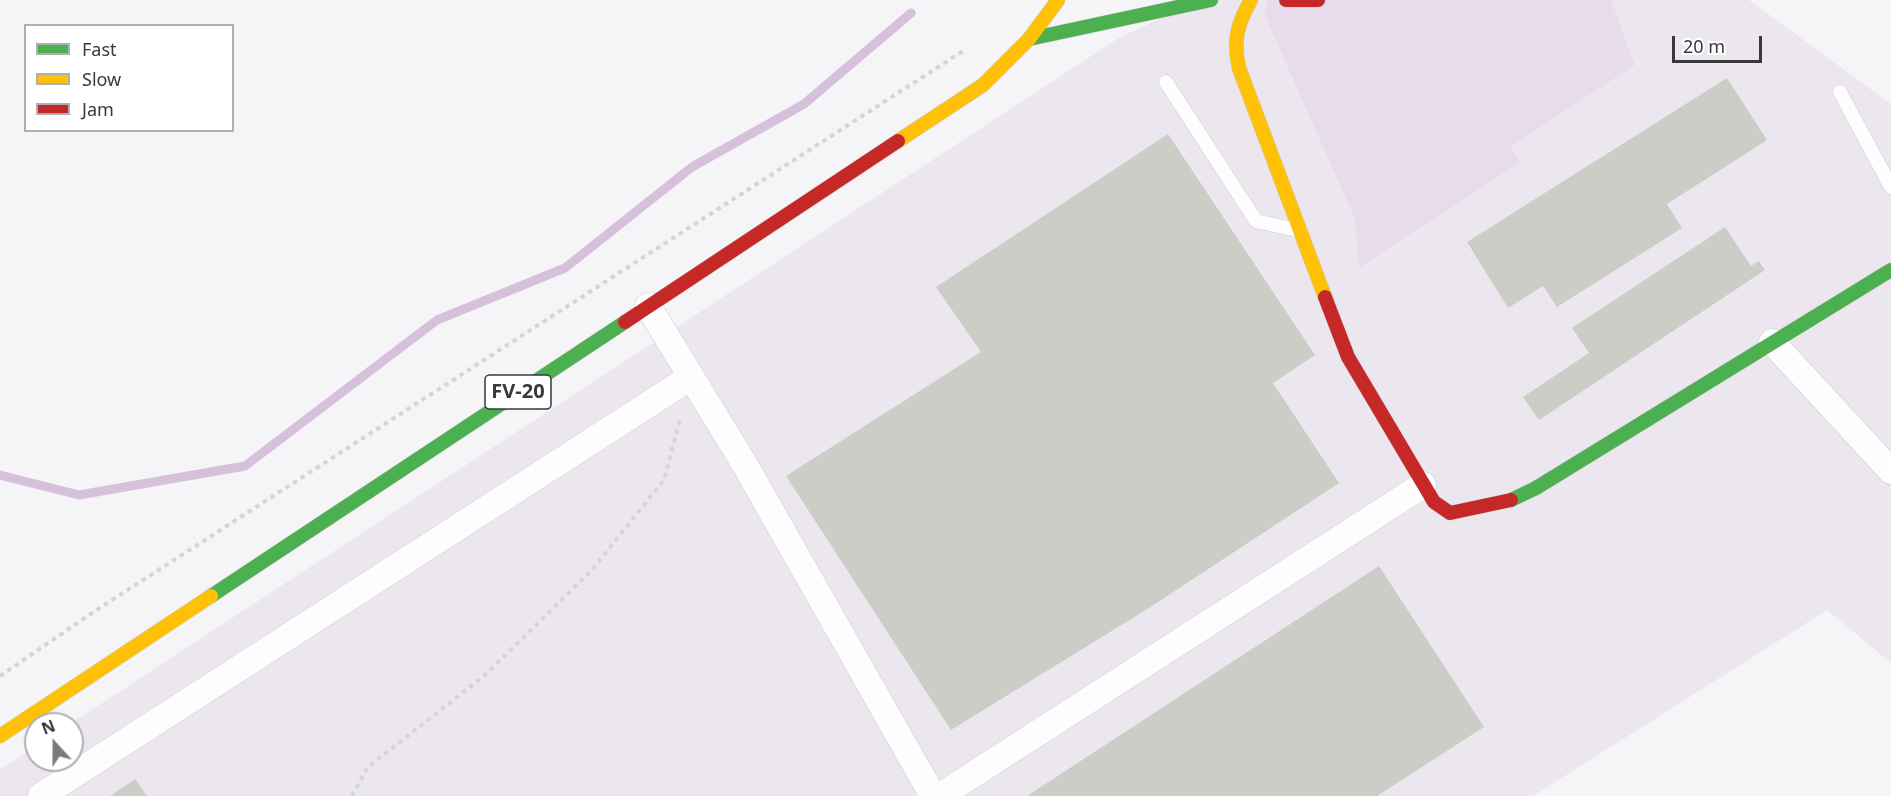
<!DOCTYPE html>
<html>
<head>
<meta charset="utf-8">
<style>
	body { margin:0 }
	#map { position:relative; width:1891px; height:796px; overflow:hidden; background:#f5f4f6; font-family:"Noto Sans",sans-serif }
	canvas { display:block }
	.legend { position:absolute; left:24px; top:24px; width:210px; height:108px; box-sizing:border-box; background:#fff; border:2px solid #b0afb0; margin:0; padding:8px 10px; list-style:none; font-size:18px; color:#39383a }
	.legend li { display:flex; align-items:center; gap:12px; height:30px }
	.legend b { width:30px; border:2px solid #b0afb0 }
	.north { position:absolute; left:24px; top:712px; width:60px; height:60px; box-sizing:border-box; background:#fff; border:2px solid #b0afb0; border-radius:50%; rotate:339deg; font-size:16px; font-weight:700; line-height:24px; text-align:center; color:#39383a }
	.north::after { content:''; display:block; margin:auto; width:21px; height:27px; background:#7b7a7c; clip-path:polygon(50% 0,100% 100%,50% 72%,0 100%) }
	.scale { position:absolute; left:1672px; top:36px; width:90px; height:27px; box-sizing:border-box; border:3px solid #39383a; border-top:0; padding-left:8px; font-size:18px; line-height:21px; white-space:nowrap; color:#39383a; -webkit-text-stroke:4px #fff; paint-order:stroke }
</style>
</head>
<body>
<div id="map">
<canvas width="1891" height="796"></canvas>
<ul class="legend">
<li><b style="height:8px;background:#4caf50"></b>Fast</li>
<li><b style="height:8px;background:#ffc107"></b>Slow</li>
<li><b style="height:8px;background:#c62828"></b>Jam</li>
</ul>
<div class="north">N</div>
<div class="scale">20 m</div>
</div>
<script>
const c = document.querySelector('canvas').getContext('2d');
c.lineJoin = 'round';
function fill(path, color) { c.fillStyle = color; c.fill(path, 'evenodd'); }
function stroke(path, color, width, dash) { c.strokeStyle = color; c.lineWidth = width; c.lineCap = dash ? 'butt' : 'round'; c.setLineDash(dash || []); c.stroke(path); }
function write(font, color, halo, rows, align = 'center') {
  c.font = font + ' "Noto Sans",sans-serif'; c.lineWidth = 4.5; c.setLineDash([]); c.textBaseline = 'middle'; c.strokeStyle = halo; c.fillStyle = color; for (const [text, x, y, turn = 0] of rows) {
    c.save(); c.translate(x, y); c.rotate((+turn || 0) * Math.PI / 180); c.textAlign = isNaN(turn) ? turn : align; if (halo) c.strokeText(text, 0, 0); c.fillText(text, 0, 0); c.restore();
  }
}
const built = new Path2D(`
	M1202,0H1749L1891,104V663L1827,610L1533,796H0V770L36,746V760H72L70,724L1122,36Z`);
const green = new Path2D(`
	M1268,0H1611L1635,65L1510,147L1520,162L1359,268L1355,219L1264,13Z`);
const stream = new Path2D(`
	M0,475L79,495L245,466L437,320L565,268L692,167L804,104L911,13`);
const building = new Path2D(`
	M1727,78L1767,140L1667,204L1682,228L1557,307L1543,286L1508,308L1467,242Z
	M1168,134L1315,355L1273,383L1339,483L1149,608L951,730L786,476L981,352L936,287Z
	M1725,227L1751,266L1759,261L1765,270L1539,420L1523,397L1589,353L1572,328Z
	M1379,566L1484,727L1377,796H1027Z
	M135,779L147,796H110Z`);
const path = new Path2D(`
	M0,676L95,611L963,51
	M352,796L367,768L485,675L591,571L664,480L680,419`);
const lane = new Path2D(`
	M1166,82L1256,221L1297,230
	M1840,92L1891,187`);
const street = new Path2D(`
	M648,306L745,465L933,796
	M1772,342L1891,471
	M41,796L691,377
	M940,796L1423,485`);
const fast = new Path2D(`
	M1029,39L1211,0
	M1511,500L1536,488L1891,270
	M211,596L625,322`);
const slow = new Path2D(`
	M1251,0C1237,24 1233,41 1239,68L1325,297
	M898,141L983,85L1029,39L1058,0
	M0,736L211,596`);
const jam = new Path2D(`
	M1286,0H1318
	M1325,297L1348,357L1434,502L1450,513L1511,500
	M625,322L898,141`);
const shields = [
	[518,392,66]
];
const shieldNames = [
	["FV-20",518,392]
];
fill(built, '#ece7ee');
fill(green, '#e8dcec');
stroke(stream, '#d6c0dc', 9);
fill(building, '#cbcec6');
stroke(lane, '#cdccce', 15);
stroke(street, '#cdccce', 27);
stroke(fast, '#cdccce', 15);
stroke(slow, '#cdccce', 15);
stroke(jam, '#cdccce', 15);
stroke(path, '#d5d5d6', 4, [4.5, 4.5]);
stroke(lane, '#fefdfe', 14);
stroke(street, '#fefdfe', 26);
stroke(fast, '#4caf50', 14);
stroke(slow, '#ffc107', 14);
stroke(jam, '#c62828', 14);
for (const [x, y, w] of shields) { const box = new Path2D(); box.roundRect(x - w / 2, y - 17, w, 34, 4.5); c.fillStyle = '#fff'; c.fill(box); stroke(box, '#39383a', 1.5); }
write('bold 20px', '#39383a', null, shieldNames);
</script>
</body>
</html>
